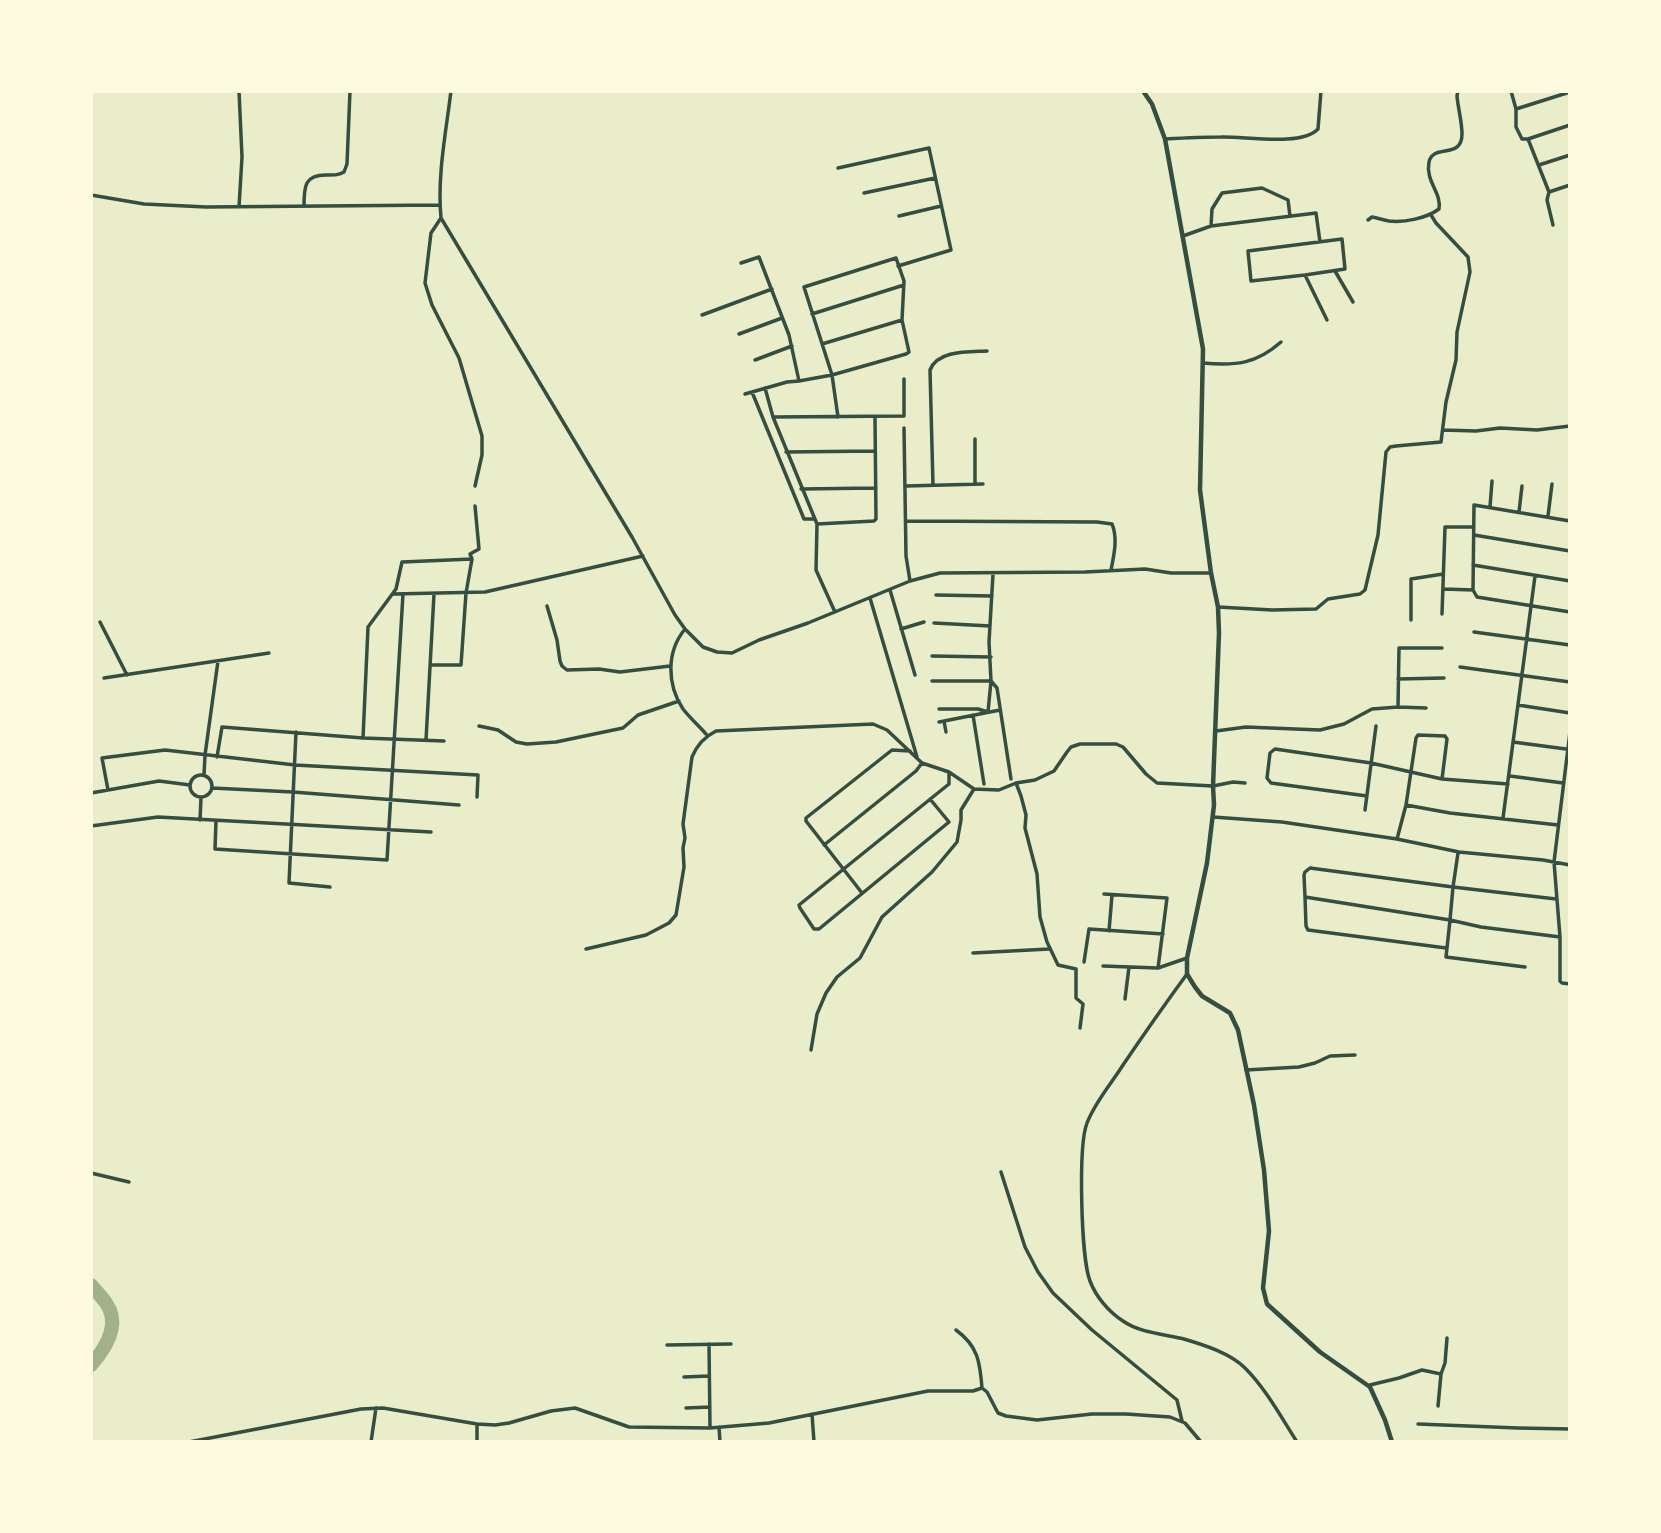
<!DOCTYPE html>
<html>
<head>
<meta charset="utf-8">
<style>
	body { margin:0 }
	#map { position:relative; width:1661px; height:1533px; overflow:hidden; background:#e9edc9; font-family:"Playfair Display",serif }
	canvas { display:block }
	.frame { position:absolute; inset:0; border:93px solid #fefae0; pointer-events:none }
</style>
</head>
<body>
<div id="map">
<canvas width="1661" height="1533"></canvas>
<div class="frame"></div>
</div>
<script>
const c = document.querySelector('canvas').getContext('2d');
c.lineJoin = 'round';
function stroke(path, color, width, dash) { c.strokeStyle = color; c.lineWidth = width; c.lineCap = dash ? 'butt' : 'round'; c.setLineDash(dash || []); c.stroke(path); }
const river = new Path2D(`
	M91,1285C96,1291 102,1297 106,1303C121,1324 106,1348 91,1365`);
const minor = new Path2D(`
	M451,91C446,132 437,176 441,218L632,537L675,615L685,629L703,647L717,652L732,653L759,640L808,623L910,581L940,573L1085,572L1145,569L1171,573H1211
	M1511,91L1516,109V127L1522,139H1528L1549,192L1547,200L1553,225
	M1516,109L1570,92
	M1165,139C1183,138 1202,137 1221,137C1244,136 1301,147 1318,129L1321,91
	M1528,139L1570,125
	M1539,165L1570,155
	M838,168L929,148L951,250L898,266
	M1549,192L1570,185
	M864,193L935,178
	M91,195L144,204L206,207L440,205
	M304,206C304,187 304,174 328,175C335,175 339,175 344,172L347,164L350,91
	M239,207L242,157L239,91
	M899,216L941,206
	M441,218L431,233L425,283L432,305L459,358L482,436V455L475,486
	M1368,220L1372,217C1378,218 1383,220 1389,221C1404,223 1427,218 1439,209C1442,193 1425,181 1429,162C1433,143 1462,160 1462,134C1462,122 1458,108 1457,96L1458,91
	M1211,226L1212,209L1222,193L1262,188L1288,200L1290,216
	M1183,236L1211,226L1316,213L1320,242
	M1342,239L1345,269L1305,275L1251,281L1248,251Z
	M741,263L759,257L789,335L799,381L787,382L745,394
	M1335,271L1353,302
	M1305,275L1327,320
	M812,314L904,285
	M702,315L772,289
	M739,334L782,318
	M822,344L902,320
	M755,360L792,346
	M1203,363C1236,366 1256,364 1281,342
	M799,381L832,375L906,354L909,352L902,320L904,281L896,258L804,287L832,375L838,417
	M765,388L773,417L817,524L816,570L835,612
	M752,392L804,519H814
	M773,417L904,416V379
	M904,428L906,556L910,581
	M1443,430L1476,431L1500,428L1537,430L1570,426
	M975,439V484
	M786,452L875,451
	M933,485L930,370C938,350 968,352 987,351
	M906,486L983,484
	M801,489L876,488
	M1490,507L1492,481
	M1519,512L1522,486
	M1548,516L1552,484
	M906,521L1097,522L1112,524C1118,538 1114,555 1111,570
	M1570,521L1474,505L1473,590L1477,597L1570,612
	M817,524L874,521L876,519L875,417
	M1474,535L1570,551
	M1473,565L1570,581
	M993,574L989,642L991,681L997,688L1011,779
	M1444,589L1473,590
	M890,590L915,675
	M393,594L485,592L643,556
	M936,595L992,596
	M870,598L917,757
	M547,606L557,640L560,661L562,666L567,670L599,669L620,672L670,666
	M1218,607L1272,610L1316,609L1328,599L1360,594L1365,590L1378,535L1386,452L1390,447L1396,446L1441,442L1446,402L1456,360L1457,332L1470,272L1468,257L1436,223L1431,215
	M1442,614L1445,527H1474
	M1411,620V579L1443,574
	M100,622L127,675
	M934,623L990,626
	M685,629C666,652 667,685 683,709C690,718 699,726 706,734
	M901,629L924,622
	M1474,632L1570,645
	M932,656L991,657
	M430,665H461L466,593L472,559L470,554L479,549L475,506
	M1460,667L1570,682
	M104,678L269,653
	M1398,679L1444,678
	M932,681H991L988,712L978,709H939
	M1518,705L1570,713
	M1398,707L1399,648H1442
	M973,715L984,784
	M944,721L946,732
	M939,722L1000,710
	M479,726L498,730L516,742L527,744L556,742L623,728L638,715L679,701
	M1216,731L1246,727L1320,730L1344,724L1372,709L1398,707L1426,708
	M296,732L289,883L330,887
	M1570,732L1554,862L1560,937V981L1562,983L1570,984
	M363,738L368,627L396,589L402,562L472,559
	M426,740L434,594
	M1513,742L1566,749
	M217,757L222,727L363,738L444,741
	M204,775L205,755L218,661
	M190 786a11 11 0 1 1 22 0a11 11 0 1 1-22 0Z
	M1510,776L1563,783
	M1016,783L1021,796L1026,815L1025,828L1037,874L1040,917L1047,942L1058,965L1076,969V998L1083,1004L1080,1028
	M212,788L293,792L459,805
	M108,790L102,758L165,750L295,765L478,775L477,797
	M91,793L159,781L190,785
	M1367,796L1271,783L1267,778L1270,753L1275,749L1371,763L1442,779L1508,784
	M930,799L949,822L819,929H814L800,908L799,905L944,788L949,784V772
	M1406,805L1450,813L1558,825
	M1365,810L1376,726
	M1213,817L1282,822L1397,839L1459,852L1543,860L1570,865
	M1503,818L1535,576
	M200,820L201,798
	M216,821L215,849L387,860L403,594
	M91,826L158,817L431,832
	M1397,839L1406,805L1416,738L1418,735L1445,736L1447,739L1442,779
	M824,845L916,771L922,763
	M1458,853L1453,887L1556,899
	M1310,868L1453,887L1450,920L1305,897L1304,875L1305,872Z
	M862,893L806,821V818L892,750L910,751
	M1104,894L1167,898L1158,968
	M1305,897L1306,926L1308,930L1446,948
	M1109,931L1112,895
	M586,949L646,935L669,923L676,915L684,867L683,848L685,838L683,824L692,757C697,745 704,737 716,731L873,724L887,730L922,763L949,772L974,789L999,790L1016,783L1035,780L1054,771L1067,752L1071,747L1080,744H1116L1123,747L1146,774L1157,783L1213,786L1233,782L1245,783
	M973,953L1049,949
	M1084,962L1089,929L1163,934
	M1103,966L1158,968L1187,958
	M1525,967L1446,957L1450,920L1481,927L1560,937
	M1187,974C1165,1004 1144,1034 1123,1065C1111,1084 1095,1102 1087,1123C1078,1146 1081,1258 1090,1281C1096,1297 1109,1312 1123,1321C1140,1333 1164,1334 1184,1339C1204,1345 1230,1353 1245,1368C1266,1389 1281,1417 1297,1442
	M1125,999L1129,967
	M811,1050L817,1014L826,993L837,977L860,958L882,917L932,872L957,842L961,820V810L974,789
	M1246,1070L1299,1067L1315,1063L1330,1056L1355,1055
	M1001,1172L1025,1247L1038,1272L1053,1293L1092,1330L1177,1400L1182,1421
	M91,1173L129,1182
	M956,1330C978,1346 980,1362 982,1388L987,1392L998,1413L1006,1416L1037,1420L1092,1414H1126L1170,1417L1185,1423L1201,1442
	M709,1344L710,1428
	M667,1345L731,1344
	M684,1377L709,1376
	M1370,1387V1385L1374,1384L1399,1378L1422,1370L1441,1374L1445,1363L1447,1338
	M1438,1406L1441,1374
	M686,1408L710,1407
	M812,1414L814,1442
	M477,1424V1442
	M1418,1424L1518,1428L1570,1429
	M719,1427L720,1442
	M189,1442L361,1409L383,1408L477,1424L495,1425L509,1423L551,1411L575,1408L629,1427L710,1428L769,1423L928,1391H973L982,1388
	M371,1442L376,1408`);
const tertiary = new Path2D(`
	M1143,91L1152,104L1165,139L1203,349L1200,490L1211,573L1218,607L1219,633L1213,786L1214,805L1207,863L1187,958V974L1195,987L1202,996L1230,1013L1238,1030L1254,1105L1264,1170L1269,1231L1263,1288L1267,1304L1320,1352L1370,1387L1385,1420L1392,1442`);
stroke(river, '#a3b18a', 14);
stroke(minor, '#344e41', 3.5);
stroke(tertiary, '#344e41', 4.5);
</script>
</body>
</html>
